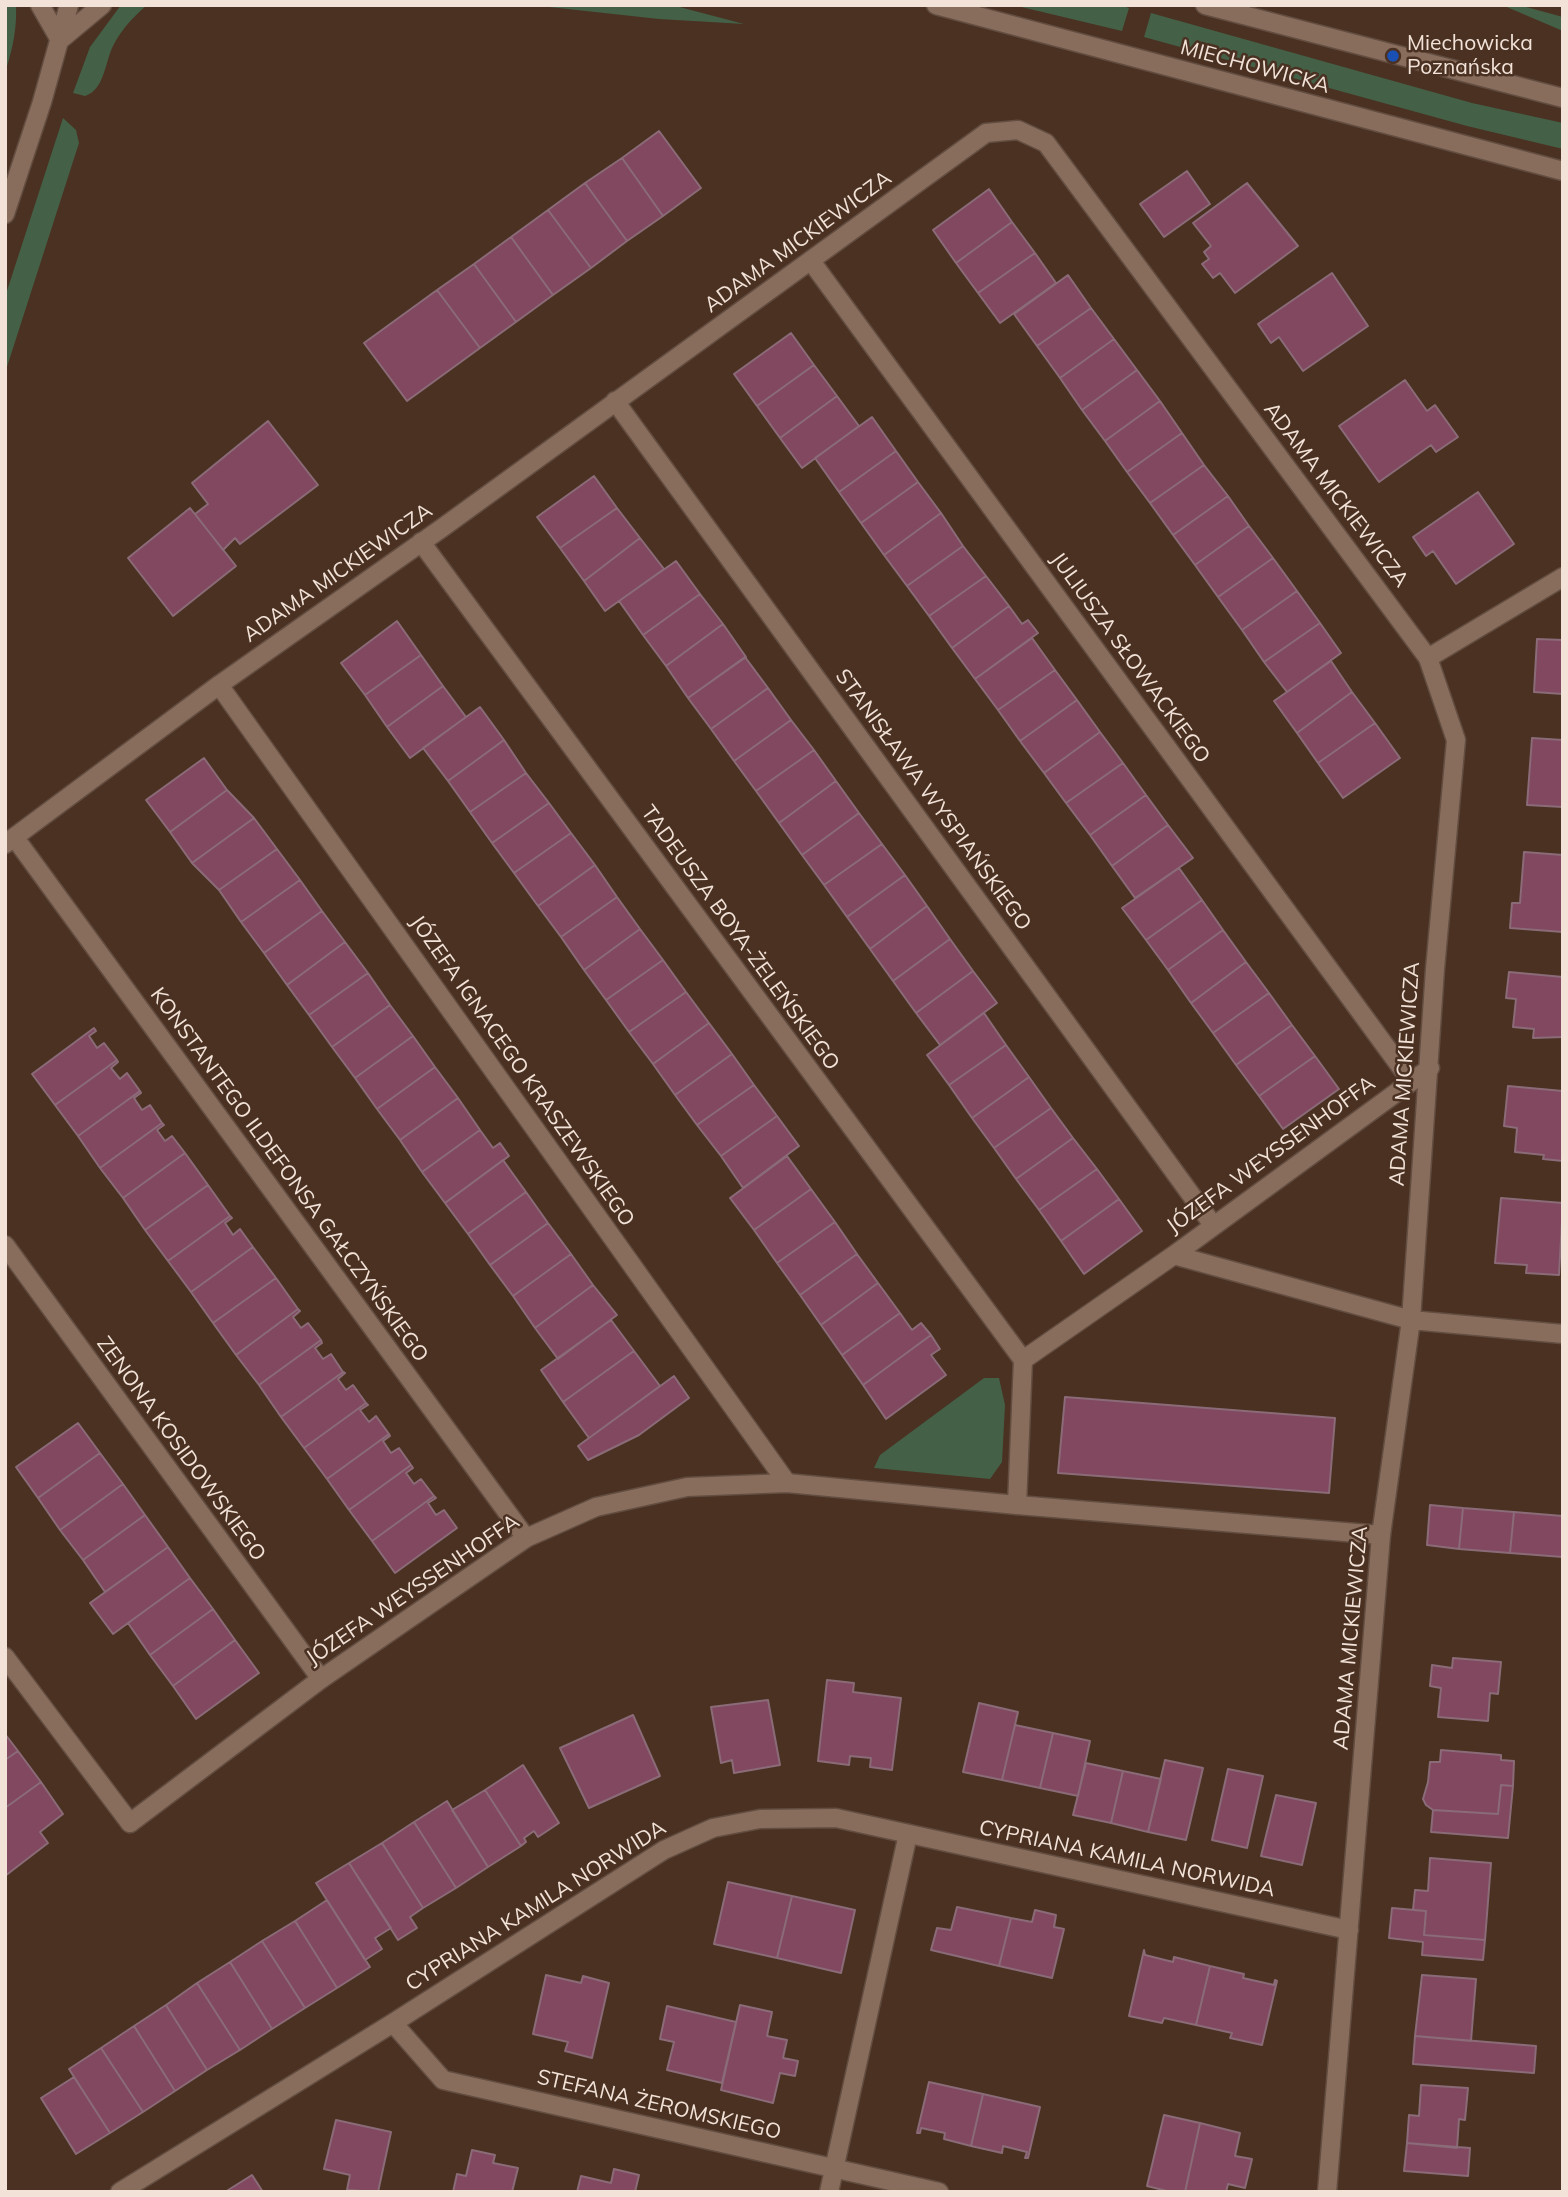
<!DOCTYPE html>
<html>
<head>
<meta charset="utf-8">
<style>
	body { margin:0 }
	#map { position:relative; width:1568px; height:2197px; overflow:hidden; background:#4a3122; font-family:Mulish,sans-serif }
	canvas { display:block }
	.frame { position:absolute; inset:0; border:7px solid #f2e2d8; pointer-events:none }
</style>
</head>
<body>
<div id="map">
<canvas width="1568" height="2197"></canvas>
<div class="frame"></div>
</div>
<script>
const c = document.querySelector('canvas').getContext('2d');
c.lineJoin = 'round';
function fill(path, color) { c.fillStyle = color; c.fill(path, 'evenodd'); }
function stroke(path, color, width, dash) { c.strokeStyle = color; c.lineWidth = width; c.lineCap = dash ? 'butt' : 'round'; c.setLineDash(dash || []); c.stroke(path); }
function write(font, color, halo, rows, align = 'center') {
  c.font = font + ' Mulish,sans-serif'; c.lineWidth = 5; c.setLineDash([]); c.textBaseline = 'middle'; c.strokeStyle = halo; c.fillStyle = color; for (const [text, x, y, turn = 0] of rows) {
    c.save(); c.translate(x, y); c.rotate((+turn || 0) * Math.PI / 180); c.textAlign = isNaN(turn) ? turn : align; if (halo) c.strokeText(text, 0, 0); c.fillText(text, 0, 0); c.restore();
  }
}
const green = new Path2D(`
	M5,5H16C17,28 13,48 6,69Z
	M121,5H147C134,16 122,29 114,44C105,60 105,90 85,96L73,93L90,47Z
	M531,5H672L744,24L659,19Z
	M1013,5H1120L1129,8L1122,31Z
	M1502,5H1519L1563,17V31Z
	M1151,13L1472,103L1563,123V149L1467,126L1144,37Z
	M63,118L76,130L79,143L5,373V297Z
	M984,1378H999L1005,1405L1002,1462L990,1479L874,1468L880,1455Z`);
const building = new Path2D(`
	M659,131L701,188L663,216L622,158Z
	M622,158L663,216L627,241L585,183Z
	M1187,171L1210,204L1164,237L1140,204Z
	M585,183L627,241L591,268L548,210Z
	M1247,183L1298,246L1235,293L1220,273L1213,278L1202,264L1209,259L1204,252L1211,246L1193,223Z
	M989,189L1012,222L956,263L933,230Z
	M548,210L591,268L553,295L511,237Z
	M1012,222L1035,253L978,293L956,263Z
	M511,237L553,295L516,322L474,264Z
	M1035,253L1056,283L1000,323L978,293Z
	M474,264L516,322L480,348L437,290Z
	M1332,273L1368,326L1303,371L1279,337L1271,343L1258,324Z
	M1068,275L1091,308L1037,346L1014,314Z
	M437,290L480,348L407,401L364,343Z
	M1091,308L1114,339L1060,378L1037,346Z
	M791,333L814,365L757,406L734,374Z
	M1114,339L1137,370L1082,410L1060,378Z
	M814,365L837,396L780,438L757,406Z
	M1137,370L1160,401L1105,441L1082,410Z
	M1405,380L1427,411L1435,405L1458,437L1436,452L1431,445L1379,482L1339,426Z
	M837,396L859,426L802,468L780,438Z
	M1160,401L1182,433L1127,472L1105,441Z
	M872,417L896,451L839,492L815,458Z
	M268,421L318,485L240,544L235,538L223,550L195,514L208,504L192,483Z
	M1182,433L1204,465L1150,503L1127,472Z
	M896,451L918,482L861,523L839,492Z
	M1204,465L1228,496L1173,535L1150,503Z
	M594,476L617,508L560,548L537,517Z
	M918,482L941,513L884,555L861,523Z
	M1478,492L1514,544L1456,584L1433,551L1426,556L1413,537Z
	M1228,496L1249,526L1195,565L1173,535Z
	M190,508L236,566L173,616L128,558Z
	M617,508L640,538L584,581L560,548Z
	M941,513L963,546L907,586L884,555Z
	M1249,526L1273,558L1218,597L1195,565Z
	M640,538L664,569L605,611L584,581Z
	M963,546L986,576L929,616L907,586Z
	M1273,558L1297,591L1242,630L1218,597Z
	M676,561L700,594L643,635L619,601Z
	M986,576L1009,606L952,648L929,616Z
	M1297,591L1320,623L1264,662L1242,630Z
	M700,594L723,624L666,666L643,635Z
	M1009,606L1022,624L1028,620L1038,633L975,679L952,648Z
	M397,621L421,655L365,695L341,663Z
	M1320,623L1341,653L1287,692L1264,662Z
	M723,624L746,657L688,698L666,666Z
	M1032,638L1055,670L998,710L975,679Z
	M1537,639L1563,640V694L1534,692Z
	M421,655L443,686L387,727L365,695Z
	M745,657L768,688L711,729L688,698Z
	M1331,661L1352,692L1297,733L1274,701Z
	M1055,670L1077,700L1020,741L998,710Z
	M443,686L466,717L410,758L387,727Z
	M768,688L791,720L734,761L711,729Z
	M1352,692L1375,723L1318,763L1297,733Z
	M1077,700L1100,732L1044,773L1020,741Z
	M480,707L504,740L448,781L423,748Z
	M791,720L814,750L756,791L734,761Z
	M1375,723L1400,758L1343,798L1318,763Z
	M1100,732L1123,763L1066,803L1044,773Z
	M1532,738L1563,740V807L1527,805Z
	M504,740L526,773L470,812L448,781Z
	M814,750L836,781L779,823L756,791Z
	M204,758L227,790L170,832L146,800Z
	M1123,763L1146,795L1090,835L1066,803Z
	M526,773L549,803L492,843L470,812Z
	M836,781L859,813L802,855L779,823Z
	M227,790L254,818L192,863L170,832Z
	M1146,795L1168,825L1112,866L1090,835Z
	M549,803L571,833L514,873L492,843Z
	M859,813L882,844L824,885L802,855Z
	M254,818L277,849L219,890L192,863Z
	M1168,825L1193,858L1135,898L1112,866Z
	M571,833L595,865L538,906L514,873Z
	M882,844L905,875L847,917L824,885Z
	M277,849L300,880L241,922L219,890Z
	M1524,852L1563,855V932L1510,928L1512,903H1520Z
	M595,865L617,897L561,937L538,906Z
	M1179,868L1202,900L1146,940L1122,908Z
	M905,875L927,906L870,949L847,917Z
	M300,880L322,911L264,953L241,922Z
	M617,897L640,929L584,970L561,937Z
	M1202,900L1223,930L1168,970L1146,940Z
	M927,906L950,939L893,981L870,949Z
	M322,911L345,942L287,985L264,953Z
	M640,929L663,960L606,1000L584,970Z
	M1223,930L1246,962L1191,1003L1168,970Z
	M950,939L973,971L916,1013L893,981Z
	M345,942L368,973L309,1015L287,985Z
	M663,960L686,992L629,1032L606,1000Z
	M1246,962L1269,993L1213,1033L1191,1003Z
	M973,971L997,1003L940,1045L916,1013Z
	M1509,972L1563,977V1037L1533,1038L1534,1029L1513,1027L1516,999L1506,998Z
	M368,973L390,1005L332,1047L309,1015Z
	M686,992L709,1023L653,1064L629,1032Z
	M1269,993L1292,1025L1236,1065L1213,1033Z
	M390,1005L413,1036L355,1078L332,1047Z
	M984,1013L1006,1045L949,1085L927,1055Z
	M709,1023L732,1054L675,1095L653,1064Z
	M1292,1025L1315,1056L1259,1096L1236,1065Z
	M94,1028L96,1031L89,1036L97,1048L104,1043L117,1060L55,1105L32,1074Z
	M413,1036L435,1067L377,1109L355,1078Z
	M1006,1045L1029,1077L972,1118L949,1085Z
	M732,1054L754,1085L697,1125L675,1095Z
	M1315,1056L1339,1089L1283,1129L1259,1096Z
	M117,1060L118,1062L111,1068L120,1079L127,1073L140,1091L78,1136L55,1105Z
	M435,1067L458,1098L400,1140L377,1109Z
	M1029,1077L1051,1108L994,1148L972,1118Z
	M754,1085L777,1116L721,1156L697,1125Z
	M1508,1086L1563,1091V1161L1543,1159L1544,1155L1515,1152L1517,1128L1504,1126Z
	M140,1091L141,1093L134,1098L142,1110L150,1105L162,1123L100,1168L78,1136Z
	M458,1098L480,1130L422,1172L400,1140Z
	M1051,1108L1073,1138L1016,1179L994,1148Z
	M777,1116L799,1146L743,1188L721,1156Z
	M162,1123L164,1125L157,1130L165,1141L172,1136L185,1153L123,1198L100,1168Z
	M480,1130L493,1148L500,1143L509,1156L445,1203L422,1172Z
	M1073,1138L1097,1169L1039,1210L1016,1179Z
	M185,1153L208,1185L145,1230L123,1198Z
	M787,1156L811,1189L754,1230L730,1198Z
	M503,1160L526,1192L468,1234L445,1203Z
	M1097,1169L1119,1199L1061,1241L1039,1210Z
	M208,1185L230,1216L168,1261L145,1230Z
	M811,1189L835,1222L777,1263L754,1230Z
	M526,1192L548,1223L490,1265L468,1234Z
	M1501,1198L1563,1203L1559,1275L1526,1273L1527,1265L1495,1263Z
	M1119,1199L1142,1231L1084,1274L1061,1241Z
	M230,1216L232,1218L225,1223L233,1235L240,1229L253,1247L191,1292L168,1261Z
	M835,1222L857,1254L800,1295L777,1263Z
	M548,1223L571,1254L513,1296L490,1265Z
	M253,1247L276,1278L213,1323L191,1292Z
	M571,1254L593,1285L535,1328L513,1296Z
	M857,1254L878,1283L821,1325L800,1295Z
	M276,1278L298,1309L236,1355L213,1323Z
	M878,1283L900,1313L842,1355L821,1325Z
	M593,1285L617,1315L558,1359L535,1328Z
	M298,1309L300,1311L293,1317L301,1328L308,1323L321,1340L259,1385L236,1355Z
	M900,1313L912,1330L921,1323L931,1335L863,1385L842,1355Z
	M611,1320L634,1351L563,1402L541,1370Z
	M931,1335L940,1349L931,1355L946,1375L886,1419L863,1385Z
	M321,1340L322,1343L315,1348L323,1359L331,1354L343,1372L281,1417L259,1385Z
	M634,1351L660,1386L589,1438L563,1402Z
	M343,1372L345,1373L338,1379L346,1390L353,1385L366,1403L304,1448L281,1417Z
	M674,1376L689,1398L639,1435L588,1460L578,1446Z
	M1065,1397L1335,1418L1329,1493L1058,1473Z
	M366,1403L368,1405L360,1410L369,1422L376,1416L389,1434L327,1479L304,1448Z
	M78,1423L100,1453L38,1498L16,1467Z
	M389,1434L390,1436L383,1441L391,1453L399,1448L411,1465L349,1510L327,1479Z
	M100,1453L123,1484L60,1530L38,1498Z
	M411,1465L413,1468L406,1473L414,1484L421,1479L434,1496L372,1541L349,1510Z
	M123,1484L145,1515L83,1560L60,1530Z
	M434,1496L436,1498L428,1503L436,1515L444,1510L457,1528L395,1573L372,1541Z
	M1430,1505L1463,1508L1459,1549L1427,1545Z
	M1463,1508L1514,1512L1510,1553L1459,1549Z
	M1514,1512L1563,1516V1557L1510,1553Z
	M145,1515L168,1547L105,1592L83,1560Z
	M168,1547L190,1578L113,1634L90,1603Z
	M190,1578L213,1609L150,1655L128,1623Z
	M213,1609L235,1640L173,1686L150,1655Z
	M235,1640L259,1673L196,1719L173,1686Z
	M1453,1658L1501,1662L1498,1694L1490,1693L1488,1721L1438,1717L1441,1688L1430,1686L1432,1665L1452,1668Z
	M827,1680L854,1683L853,1692L901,1698L892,1770L870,1767L871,1758L850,1756L849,1765L818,1761Z
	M768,1700L780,1765L734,1773L732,1760L721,1763L711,1707Z
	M979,1703L1018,1712L1002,1780L963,1772Z
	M633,1715L660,1776L589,1808L560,1748Z
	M1015,1725L1053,1733L1040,1788L1002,1780Z
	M1053,1733L1090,1741L1078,1796L1040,1788Z
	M5,1734L18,1751L5,1760Z
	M1441,1750L1501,1755V1760L1514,1761L1513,1786L1501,1785L1498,1814L1433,1810L1426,1805L1423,1799L1428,1782L1430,1762H1440Z
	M18,1751L41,1782L5,1808V1760Z
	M1165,1760L1203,1768L1186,1840L1148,1832Z
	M1086,1763L1123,1771L1111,1823L1073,1815Z
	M523,1765L559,1823L538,1837L534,1831L524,1838L526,1842L521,1846L485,1790Z
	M1228,1769L1263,1776L1247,1848L1212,1840Z
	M1123,1771L1161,1779L1148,1832L1111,1823Z
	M41,1782L63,1814L40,1832L48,1843L5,1876V1808Z
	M1501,1785L1513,1786L1508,1838L1431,1832L1433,1810L1498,1814Z
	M485,1790L521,1846L488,1867L452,1810Z
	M1276,1795L1316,1803L1302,1865L1261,1856Z
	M447,1801L488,1867L456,1888L414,1822Z
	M414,1822L456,1888L423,1908L382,1843Z
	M382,1843L423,1908L410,1917L417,1928L398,1940L349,1863Z
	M1430,1858L1491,1863L1485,1940L1424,1935L1426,1911L1413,1910L1415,1890L1428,1891Z
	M349,1863L391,1928L375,1938L382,1949L365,1960L316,1883Z
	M728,1882L792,1896L777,1958L714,1944Z
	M792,1896L855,1910L841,1973L777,1958Z
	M327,1900L370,1967L337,1988L295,1921Z
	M957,1907L1011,1918L999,1966L931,1950L937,1928L951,1930Z
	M1392,1908L1426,1911L1424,1935L1485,1940L1483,1960L1422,1955L1423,1942L1389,1938Z
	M1035,1910L1056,1915L1054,1927L1064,1929L1052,1978L999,1966L1011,1918L1032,1922Z
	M295,1921L337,1988L305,2008L262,1941Z
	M262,1941L305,2008L272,2029L230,1962Z
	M1144,1950L1145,1955L1173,1962L1174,1957L1210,1966L1196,2025L1164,2018L1162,2023L1129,2016Z
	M230,1962L272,2029L240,2050L197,1983Z
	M1210,1966L1244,1974L1243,1978L1274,1985L1275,1980L1277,1981L1262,2045L1230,2038L1232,2033L1196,2025Z
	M546,1975L581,1983L583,1976L609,1983L592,2058L565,2051L568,2042L533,2034Z
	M1422,1975L1476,1979L1471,2041L1415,2036Z
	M197,1983L240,2050L207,2070L166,2005Z
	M166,2005L207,2070L175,2091L134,2026Z
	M740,2005L772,2012L767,2036L787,2040L783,2058L798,2061L795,2076L780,2073L773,2103L721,2090Z
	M667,2006L736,2022L722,2083L667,2070L674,2042L660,2039Z
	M134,2026L175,2091L143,2112L101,2048Z
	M1415,2036L1536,2046L1534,2073L1413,2064Z
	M101,2048L143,2112L110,2133L69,2069Z
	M74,2077L110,2133L76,2154L41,2098Z
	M929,2082L983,2094L971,2146L944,2139L945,2133L921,2128L920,2133H917Z
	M1421,2085L1468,2088L1465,2120L1459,2119L1457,2148L1407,2143L1409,2115L1419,2116Z
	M983,2094L1040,2107L1028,2158H1025L1027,2152L1003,2146L1002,2153L971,2146Z
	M1164,2115L1200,2123L1185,2192H1171L1147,2186Z
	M336,2120L391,2132L378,2192L347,2190L350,2175L324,2169Z
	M1200,2123L1240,2133L1235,2156L1252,2159L1245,2188L1228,2184L1226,2192H1185Z
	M1407,2143L1470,2148L1468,2176L1404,2171Z
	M472,2150L495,2155L493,2163L518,2168L512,2192H453L457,2174L466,2176Z
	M614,2169L639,2175L635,2192H577L581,2176L611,2183Z
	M252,2175L263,2192H225Z`);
const service = new Path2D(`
	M811,261L1411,1081
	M615,401L1213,1225
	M421,542L1023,1360
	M1428,658L1563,577
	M219,685L787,1483
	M15,838L526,1538
	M5,1245L321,1679
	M1017,1505L1381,1535
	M5,1657L130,1823
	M829,2192L908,1834`);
const minor = new Path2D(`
	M5,844L219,685L442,528L986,133L1018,130L1046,143L1428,658L1456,740L1435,969L1411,1320L1381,1535L1327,2192
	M1174,1255L1411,1320L1563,1334
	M130,1823L321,1679L526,1538L596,1507L687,1487L787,1483L1017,1505L1023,1360L1174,1255L1430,1068
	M393,2023L443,2080L939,2192
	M120,2192L393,2023L664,1850L713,1828L760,1819L836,1818L1349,1930`);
const tertiary = new Path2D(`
	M40,5L60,40
	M936,5L1563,171
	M1205,5L1563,98
	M60,40L102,5
	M5,214L42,102L69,5`);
const markers = [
	[1393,56,7,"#1a4fb4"]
];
const poiNames = [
	["Miechowicka",1407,44],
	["Poznańska",1407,68]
];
const streetNames = [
	["MIECHOWICKA",1255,67,15],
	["ADAMA MICKIEWICZA",798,242,-36],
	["ADAMA MICKIEWICZA",1336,495,53],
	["ADAMA MICKIEWICZA",338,573,-35],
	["JULIUSZA SŁOWACKIEGO",1130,658,54],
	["STANISŁAWA WYSPIAŃSKIEGO",933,800,54],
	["TADEUSZA BOYA-ŻELEŃSKIEGO",740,938,54],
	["JÓZEFA IGNACEGO KRASZEWSKIEGO",522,1071,55],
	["ADAMA MICKIEWICZA",1405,1074,-86],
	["JÓZEFA WEYSSENHOFFA",1271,1155,-36],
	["KONSTANTEGO ILDEFONSA GAŁCZYŃSKIEGO",289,1175,54],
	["ZENONA KOSIDOWSKIEGO",181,1449,54],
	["JÓZEFA WEYSSENHOFFA",413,1590,-34],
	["ADAMA MICKIEWICZA",1351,1638,-85],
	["CYPRIANA KAMILA NORWIDA",1127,1859,12],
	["CYPRIANA KAMILA NORWIDA",536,1906,-32],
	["STEFANA ŻEROMSKIEGO",659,2105,13]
];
fill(green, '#446047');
fill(building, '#814860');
stroke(building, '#8a6b77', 2);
stroke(service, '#624d40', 21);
stroke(minor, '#624d40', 21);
stroke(tertiary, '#624d40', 21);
stroke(service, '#886d5c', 18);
stroke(minor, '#886d5c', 18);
stroke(tertiary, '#886d5c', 18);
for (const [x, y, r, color] of markers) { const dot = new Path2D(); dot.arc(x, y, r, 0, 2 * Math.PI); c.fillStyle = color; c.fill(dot); stroke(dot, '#4a3122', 2.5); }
write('21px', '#f2e2d8', '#4a3122', poiNames, 'left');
write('21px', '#f2e2d8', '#4a3122', streetNames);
</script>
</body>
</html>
